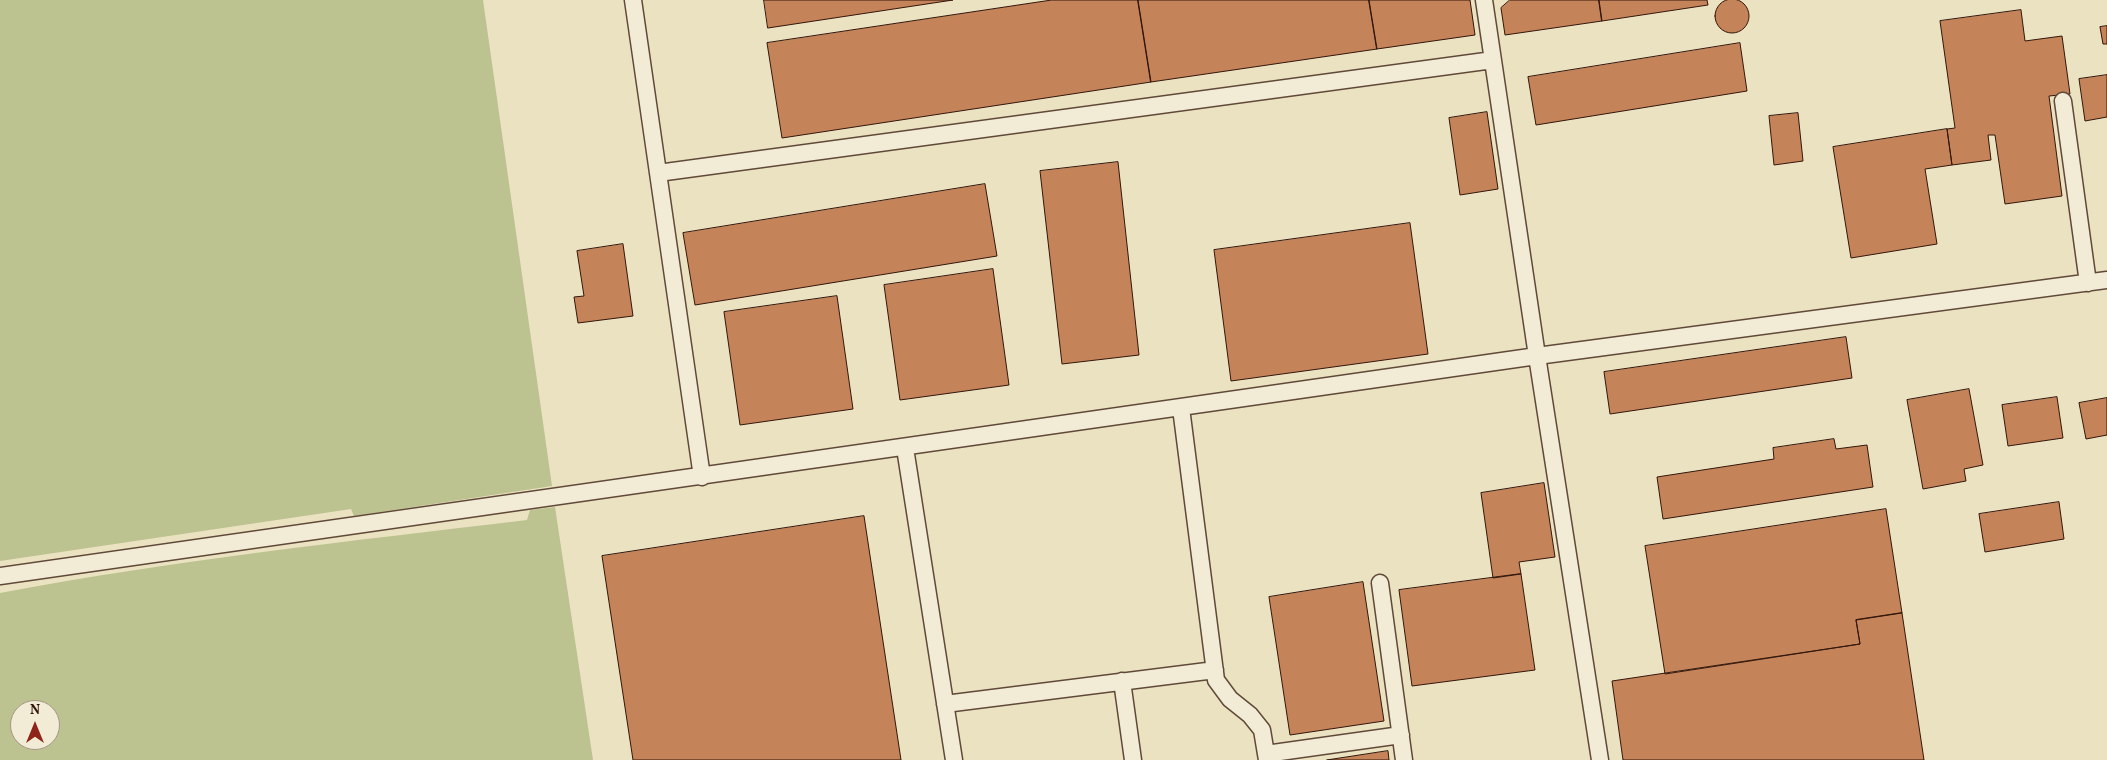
<!DOCTYPE html>
<html>
<head>
<meta charset="utf-8">
<style>
	body { margin:0 }
	#map { position:relative; width:2107px; height:760px; overflow:hidden; background:#ebe2c1; font-family:Vollkorn,serif }
	canvas { display:block }
	.north { position:absolute; left:10px; top:700px; width:50px; height:50px; box-sizing:border-box; background:#f2ecd7; border:1px solid #a59685; border-radius:50%; rotate:0deg; font-size:14px; font-weight:700; line-height:20px; text-align:center; color:#32160b }
	.north::after { content:''; display:block; margin:auto; width:18px; height:22px; background:#8f2418; clip-path:polygon(50% 0,100% 100%,50% 72%,0 100%) }
</style>
</head>
<body>
<div id="map">
<canvas width="2107" height="760"></canvas>
<div class="north">N</div>
</div>
<script>
const c = document.querySelector('canvas').getContext('2d');
c.lineJoin = 'round';
function fill(path, color) { c.fillStyle = color; c.fill(path, 'evenodd'); }
function stroke(path, color, width, dash) { c.strokeStyle = color; c.lineWidth = width; c.lineCap = dash ? 'butt' : 'round'; c.setLineDash(dash || []); c.stroke(path); }
const green = new Path2D(`
	M0,0H483L552,486L354,516L351,509L0,561Z
	M555,507L593,760H0V593C174,560 351,541 527,520L530,510ZM20,710H50V740H20Z`);
const building = new Path2D(`
	M1715 16a17 17 0 1 1 34 0a17 17 0 1 1-34 0Z
	M764,0H953L768,28Z
	M1052,0H1138L1151,82L782,138L767,43Z
	M1138,0H1369L1377,49L1151,82Z
	M1369,0H1470L1475,35L1377,49Z
	M1510,0H1599L1602,21L1505,35L1501,8Z
	M1599,0H1707L1708,5L1602,21Z
	M2021,10L2025,41L2062,36L2070,94L2049,96L2062,196L2005,204L1995,135H1988L1991,160L1952,165L1947,129L1955,128L1940,21Z
	M2107,26V44H2103L2100,27Z
	M1740,43L1747,91L1536,125L1528,77Z
	M2107,75V117L2085,121L2079,79Z
	M1487,112L1498,189L1460,195L1449,118Z
	M1798,113L1803,161L1774,165L1769,116Z
	M1947,129L1952,165L1925,169L1937,244L1851,258L1833,147Z
	M1118,162L1139,355L1062,364L1040,171Z
	M985,184L997,256L695,305L683,233Z
	M1410,223L1428,354L1231,381L1214,250Z
	M623,244L633,316L578,323L574,297L584,296L577,251Z
	M993,269L1009,385L900,400L884,285Z
	M837,296L853,409L740,425L724,312Z
	M1846,337L1852,378L1610,414L1604,372Z
	M1969,389L1983,465L1964,469L1966,481L1923,489L1907,400Z
	M2057,397L2063,438L2008,446L2002,405Z
	M2107,398V435L2086,439L2079,403Z
	M1834,439L1836,449L1867,445L1873,487L1663,519L1657,477L1774,459L1773,448Z
	M1544,483L1555,557L1519,562L1521,574L1493,578L1481,493Z
	M2059,502L2064,539L1985,552L1979,514Z
	M1886,509L1902,613L1856,620L1860,644L1665,674L1645,546Z
	M864,516L901,760H633L602,556Z
	M1521,574L1535,670L1412,686L1399,590Z
	M1363,582L1384,721L1290,735L1269,597Z
	M1902,613L1924,760H1623L1612,681L1860,644L1856,620Z
	M1388,751L1389,760H1327Z`);
const lane = new Path2D(`
	M633,0L702,477
	M1484,0L1537,356L1600,760
	M2063,101L2088,283
	M658,173L1493,60
	M1181,408L1216,680L1230,699L1250,715L1262,730L1267,760
	M905,448L954,760
	M0,576L1537,356L2107,280
	M1380,583L1404,760
	M1122,681L1133,760
	M945,704L1215,670
	M1266,754L1401,735`);
fill(green, '#bcc290');
fill(building, '#c58359');
stroke(building, '#32160b', 1);
stroke(lane, '#604938', 19);
stroke(lane, '#f2ecd7', 16);
</script>
</body>
</html>
